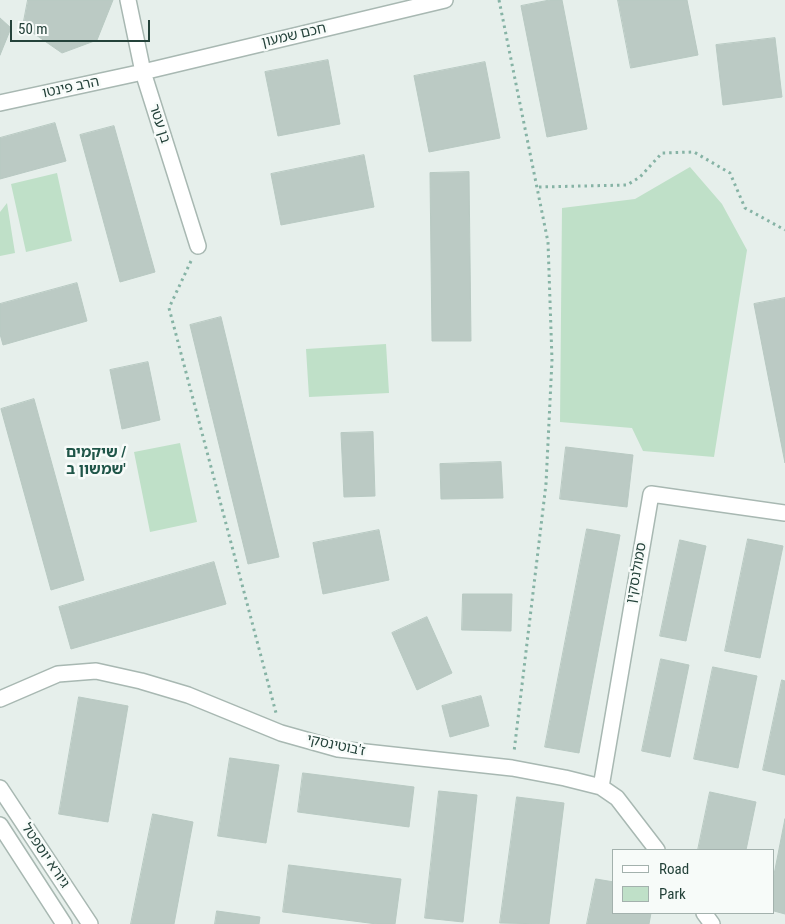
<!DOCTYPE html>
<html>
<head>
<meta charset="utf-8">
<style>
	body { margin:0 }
	#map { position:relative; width:785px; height:924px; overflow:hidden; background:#e6efeb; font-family:"Roboto Condensed",sans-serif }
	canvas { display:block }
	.legend { position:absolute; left:612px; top:849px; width:162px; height:65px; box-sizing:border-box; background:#f7fbf9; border:1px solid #a3b1ad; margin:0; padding:6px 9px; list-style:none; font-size:15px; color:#24423a }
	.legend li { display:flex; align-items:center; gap:10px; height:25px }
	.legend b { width:25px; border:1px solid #a3b1ad }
	.scale { position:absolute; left:10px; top:20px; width:140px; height:22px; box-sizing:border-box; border:2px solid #24423a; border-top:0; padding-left:6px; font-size:15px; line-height:18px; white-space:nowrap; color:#24423a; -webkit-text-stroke:4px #f7fbf9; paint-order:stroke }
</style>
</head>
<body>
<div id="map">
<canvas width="785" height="924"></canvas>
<ul class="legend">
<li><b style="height:6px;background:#fff"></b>Road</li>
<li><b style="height:14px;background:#bfe0c8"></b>Park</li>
</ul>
<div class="scale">50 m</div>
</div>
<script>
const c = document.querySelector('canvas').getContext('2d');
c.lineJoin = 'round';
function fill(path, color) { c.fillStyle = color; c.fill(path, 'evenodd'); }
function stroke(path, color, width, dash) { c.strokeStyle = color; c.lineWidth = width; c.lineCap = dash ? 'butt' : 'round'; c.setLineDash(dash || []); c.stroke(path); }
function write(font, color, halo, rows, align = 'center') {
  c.font = font + ' "Roboto Condensed","Noto Sans Hebrew",sans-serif'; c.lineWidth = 5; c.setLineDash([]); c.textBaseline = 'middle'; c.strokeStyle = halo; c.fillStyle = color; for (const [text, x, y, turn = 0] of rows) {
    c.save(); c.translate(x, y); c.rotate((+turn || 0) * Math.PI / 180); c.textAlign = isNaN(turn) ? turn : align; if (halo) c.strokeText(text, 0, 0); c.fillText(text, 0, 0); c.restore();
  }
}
const green = new Path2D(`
	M690,167L722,204L747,250L714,457L643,451L632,428L560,422L562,208L635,199Z
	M57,173L72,241L26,252L11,184Z
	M7,203L15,253L0,256V212Z
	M386,344L389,393L309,397L306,349Z
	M180,443L197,522L150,532L134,452Z`);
const building = new Path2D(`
	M28,0H113L97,40L62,53L23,26Z
	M550,0H562L587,129L547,137L521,6Z
	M618,0H687L698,55L631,68Z
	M0,18L11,28L0,55Z
	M775,38L782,97L723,105L716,45Z
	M328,60L340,124L278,136L265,72Z
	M485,62L500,138L429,152L414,76Z
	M55,123L66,161L0,179V138Z
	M114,126L155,272L120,282L80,135Z
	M364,155L374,207L281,225L271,174Z
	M469,172L471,341H432L430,173Z
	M77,283L87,321L3,345L0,334V304Z
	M785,298V463L754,304Z
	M221,317L279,557L248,564L190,325Z
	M148,362L160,420L122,429L110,370Z
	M34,399L84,580L51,590L1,409Z
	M373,432L375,496L344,497L341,433Z
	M566,447L633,455L627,507L560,499Z
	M501,462L503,498L441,499L440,464Z
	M587,529L620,535L579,753L545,747Z
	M379,530L389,580L323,594L313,543Z
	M748,539L783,546L760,658L725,651Z
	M680,540L706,546L686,641L660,636Z
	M214,562L226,604L71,649L59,607Z
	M463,594H512L511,631L462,630Z
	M427,617L452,673L417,690L392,633Z
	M661,659L689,665L670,757L642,751Z
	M713,667L757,676L738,768L694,759Z
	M782,680L785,681V775L763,770Z
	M481,696L489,726L450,737L442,706Z
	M79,697L128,706L108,822L59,814Z
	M230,758L279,765L266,843L218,836Z
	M303,773L414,787L409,827L298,812Z
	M439,791L477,795L463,922L425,918Z
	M710,792L756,802L746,850H698Z
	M517,797L564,803L549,924L500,923Z
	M153,814L193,822L174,924H131Z
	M785,819V914L774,911V875Z
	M289,865L401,879L395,924H377L283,912Z
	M596,879L614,882V913H651L649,924H587Z
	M217,911L260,917L259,924H215Z`);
const path = new Path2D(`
	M499,0L548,242L552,360L546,484L514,752
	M539,187L627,185L640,177L662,153L694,152L730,173L745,208L785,230
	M191,261L169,308L276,713`);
const minor = new Path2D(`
	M128,0L143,72L198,246
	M0,103L143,72L445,0
	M0,699L58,674L96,671L141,681L188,695L281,733L338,749L512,768L565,778L601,787L617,798L657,850
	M601,787L651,494L785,513
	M704,913L712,924`);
const tertiary = new Path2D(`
	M0,788L90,924
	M0,825L64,924`);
const streetNames = [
	["חכם שמעון",294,36,-13],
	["הרב פינטו",71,88,-12],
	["בן עטר",159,124,72],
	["סמולנסקין",637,573,-80],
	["ז'בוטינסקי",336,746,12],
	["גיורא יוספטל",45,856,56]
];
const neighbourhoodNames = [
	["שיקמים /",96,453],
	["שמשון ב'",96,470]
];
fill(green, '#bfe0c8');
fill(building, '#bbcac4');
stroke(building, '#b8c9c2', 1);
stroke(minor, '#a8b8b2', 18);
stroke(tertiary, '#a8b8b2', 18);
stroke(path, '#86b3a5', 3, [2.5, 4]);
stroke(minor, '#fff', 15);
stroke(tertiary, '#fff', 15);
write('14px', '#24423a', '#f7fbf9', streetNames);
write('bold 15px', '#1f5548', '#f7fbf9', neighbourhoodNames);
</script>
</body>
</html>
